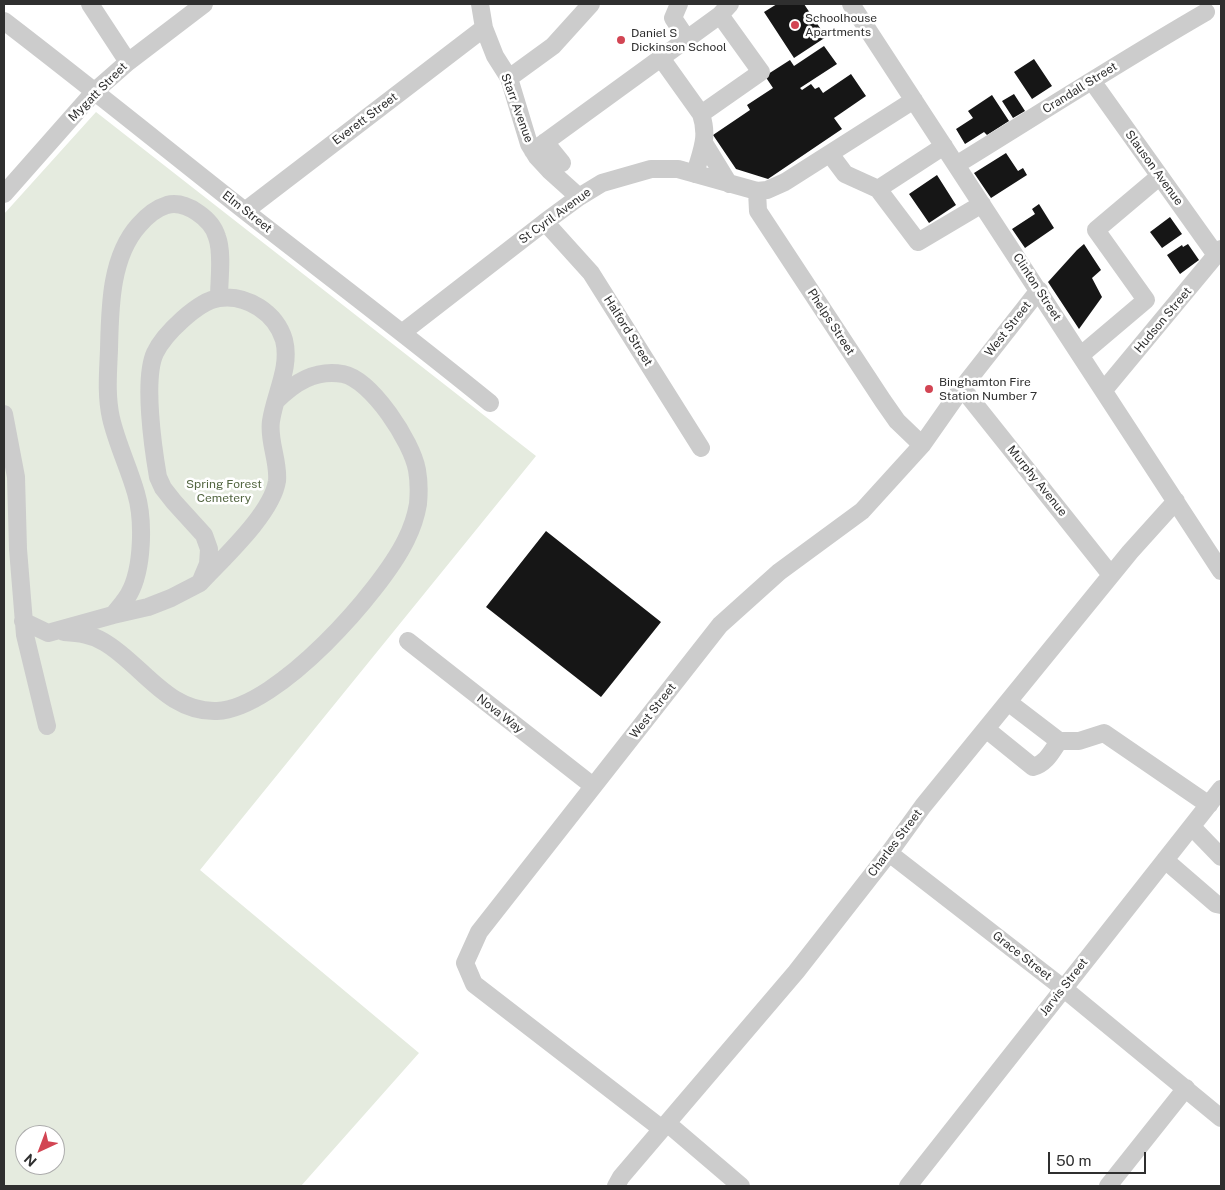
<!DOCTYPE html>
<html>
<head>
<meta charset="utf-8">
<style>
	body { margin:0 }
	#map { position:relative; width:1225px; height:1190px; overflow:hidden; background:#fff; font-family:"Public Sans",sans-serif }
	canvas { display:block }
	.frame { position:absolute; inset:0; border:5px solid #2f2f2f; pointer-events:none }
	.north { position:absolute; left:15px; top:1125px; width:50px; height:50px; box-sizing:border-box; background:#fff; border:1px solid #acacac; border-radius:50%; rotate:223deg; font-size:14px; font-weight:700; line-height:20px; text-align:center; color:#2f2f2f }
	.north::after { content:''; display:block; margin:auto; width:18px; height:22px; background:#d24553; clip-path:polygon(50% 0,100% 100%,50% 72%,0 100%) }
	.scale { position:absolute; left:1048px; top:1152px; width:98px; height:22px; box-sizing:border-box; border:2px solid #2f2f2f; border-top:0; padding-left:6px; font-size:15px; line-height:18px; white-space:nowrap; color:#2f2f2f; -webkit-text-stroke:4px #fff; paint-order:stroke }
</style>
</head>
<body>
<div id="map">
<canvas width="1225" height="1190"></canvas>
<div class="frame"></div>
<div class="north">N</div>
<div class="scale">50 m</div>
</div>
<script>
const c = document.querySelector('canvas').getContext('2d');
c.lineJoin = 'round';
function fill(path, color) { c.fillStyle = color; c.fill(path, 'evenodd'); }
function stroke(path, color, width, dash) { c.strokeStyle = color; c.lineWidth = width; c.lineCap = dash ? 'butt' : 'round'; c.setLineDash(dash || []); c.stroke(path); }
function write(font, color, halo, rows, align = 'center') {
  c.font = font + ' "Public Sans",sans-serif'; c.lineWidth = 5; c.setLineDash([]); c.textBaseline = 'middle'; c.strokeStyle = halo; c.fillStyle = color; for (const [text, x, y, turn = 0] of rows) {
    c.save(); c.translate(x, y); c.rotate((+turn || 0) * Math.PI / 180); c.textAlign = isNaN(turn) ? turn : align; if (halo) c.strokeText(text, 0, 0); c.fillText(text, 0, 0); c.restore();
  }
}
const green = new Path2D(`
	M96,112L536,456L200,870L419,1053L301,1186H4V214ZM25,1135H55V1165H25Z`);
const building = new Path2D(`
	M777,4H804L826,37L794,58L764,12Z
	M824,46L837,64L800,88L802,90L811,84L815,89L819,87L823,93L851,74L866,96L834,118L842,129L768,179L736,169L713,135L750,110L747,105L773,88L765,76L790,60L794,66Z
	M1034,59L1052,86L1032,99L1014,72Z
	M1014,94L1025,111L1013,118L1002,101Z
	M992,95L1009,121L987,135L984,132L965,144L956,129L973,118L968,111Z
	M1006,153L1018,171L1023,168L1027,175L991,198L974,173Z
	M937,175L956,205L929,223L909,194Z
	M1039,204L1054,228L1025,248L1012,229L1035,214L1032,209Z
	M1170,217L1182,234L1162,248L1150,232Z
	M1084,244L1101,270L1092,278L1102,297L1079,329L1048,282L1077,250Z
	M1188,244L1199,260L1180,274L1167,255L1182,245L1183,247Z
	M546,531L661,622L601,697L486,607Z`);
const minor = new Path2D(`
	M90,4L128,62
	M480,4L484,28L495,56L509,78L529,144L537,157L549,170L579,197
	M679,4L673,18L687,39
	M851,4L1221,571
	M4,21C85,83 165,148 245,211C327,275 409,337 490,403
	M661,58L701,114
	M509,78L553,46L591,4
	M1092,81L1216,255
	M545,142L562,163
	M704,143L729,184
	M533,151L720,15
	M830,154L845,174L878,189L918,242L982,204
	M956,165C1039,114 1121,61 1206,12
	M695,174C701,151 709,138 701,114L761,72L720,15L730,4
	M878,189L944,146
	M757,191L758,211L883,401L897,421L922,445
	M4,194L95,91L128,62L204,4
	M245,211L484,28
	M545,222L591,273L701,448
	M403,332L545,222L579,197L602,183L651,169H678L757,191L767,190L785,182L914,100
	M1081,355L1146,300L1096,230L1160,176
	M962,388L1111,575
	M1104,390L1221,249
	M4,414L16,477L18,549L25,635L47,726
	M113,615C119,608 125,601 129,594C143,569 144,520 136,493C129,468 117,444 111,418C106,396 108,373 109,350C110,309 110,257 139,225C146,217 157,208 167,205C186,200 212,219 217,237C223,253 219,280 219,298
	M23,621L48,633L113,615L148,607L171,598L200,583L208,564L209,549L204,535L174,502L163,488L158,477C153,448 143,379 155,353C164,334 198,301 219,298C247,294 276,313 284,340C291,367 275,394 271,421C268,441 279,461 277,481C272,514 222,559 200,583
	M64,632C78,633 91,634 104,642C142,664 167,713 217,711C278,708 381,591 406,540C412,528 416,516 418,504C419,493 419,481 417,470C412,442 372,380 343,374C315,369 294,383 276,401
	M408,641L593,786
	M1008,702L1059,741H1079L1104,733L1209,805
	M986,729L1033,767C1046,764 1052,751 1059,741
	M1192,827L1221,857
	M889,853L1063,988L1221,1118
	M1165,860L1216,904L1221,905
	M667,1123L741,1186
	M662,1129L474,984L465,963L479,932L720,625L779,572L862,511L922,445L962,388L1039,290
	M616,1186L621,1177L796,972L889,853L923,806L1130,552L1176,501
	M908,1186L1221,789
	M1108,1186L1186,1088`);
const markers = [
	[795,25,5,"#d24553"],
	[621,40,5,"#d24553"],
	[929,389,5,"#d24553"]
];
const poiNames = [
	["Schoolhouse",805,18],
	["Apartments",805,32],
	["Daniel S",631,33],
	["Dickinson School",631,47],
	["Binghamton Fire",939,382],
	["Station Number 7",939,396]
];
const streetNames = [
	["Crandall Street",1080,88,-32],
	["Mygatt Street",98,92,-45],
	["Starr Avenue",517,108,70],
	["Everett Street",365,119,-37],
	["Slauson Avenue",1154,168,54],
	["Elm Street",247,212,38],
	["St Cyril Avenue",555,216,-36],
	["Clinton Street",1037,287,57],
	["Hudson Street",1163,320,-50],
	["Phelps Street",831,322,57],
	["West Street",1008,329,-52],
	["Halford Street",628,331,58],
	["Murphy Avenue",1037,481,51],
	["West Street",653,711,-52],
	["Nova Way",500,714,38],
	["Charles Street",895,843,-53],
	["Grace Street",1022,956,38],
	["Jarvis Street",1064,987,-52]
];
const parkNames = [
	["Spring Forest",224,484],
	["Cemetery",224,498]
];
fill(green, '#e5ebdf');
fill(building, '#161616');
stroke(minor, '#ccc', 18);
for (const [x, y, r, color] of markers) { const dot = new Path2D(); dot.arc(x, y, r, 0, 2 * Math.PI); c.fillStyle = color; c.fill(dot); stroke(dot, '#fff', 2); }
write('12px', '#2f2f2f', '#fff', poiNames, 'left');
write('12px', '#2f2f2f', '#fff', streetNames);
write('12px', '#536641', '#fff', parkNames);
</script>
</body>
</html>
